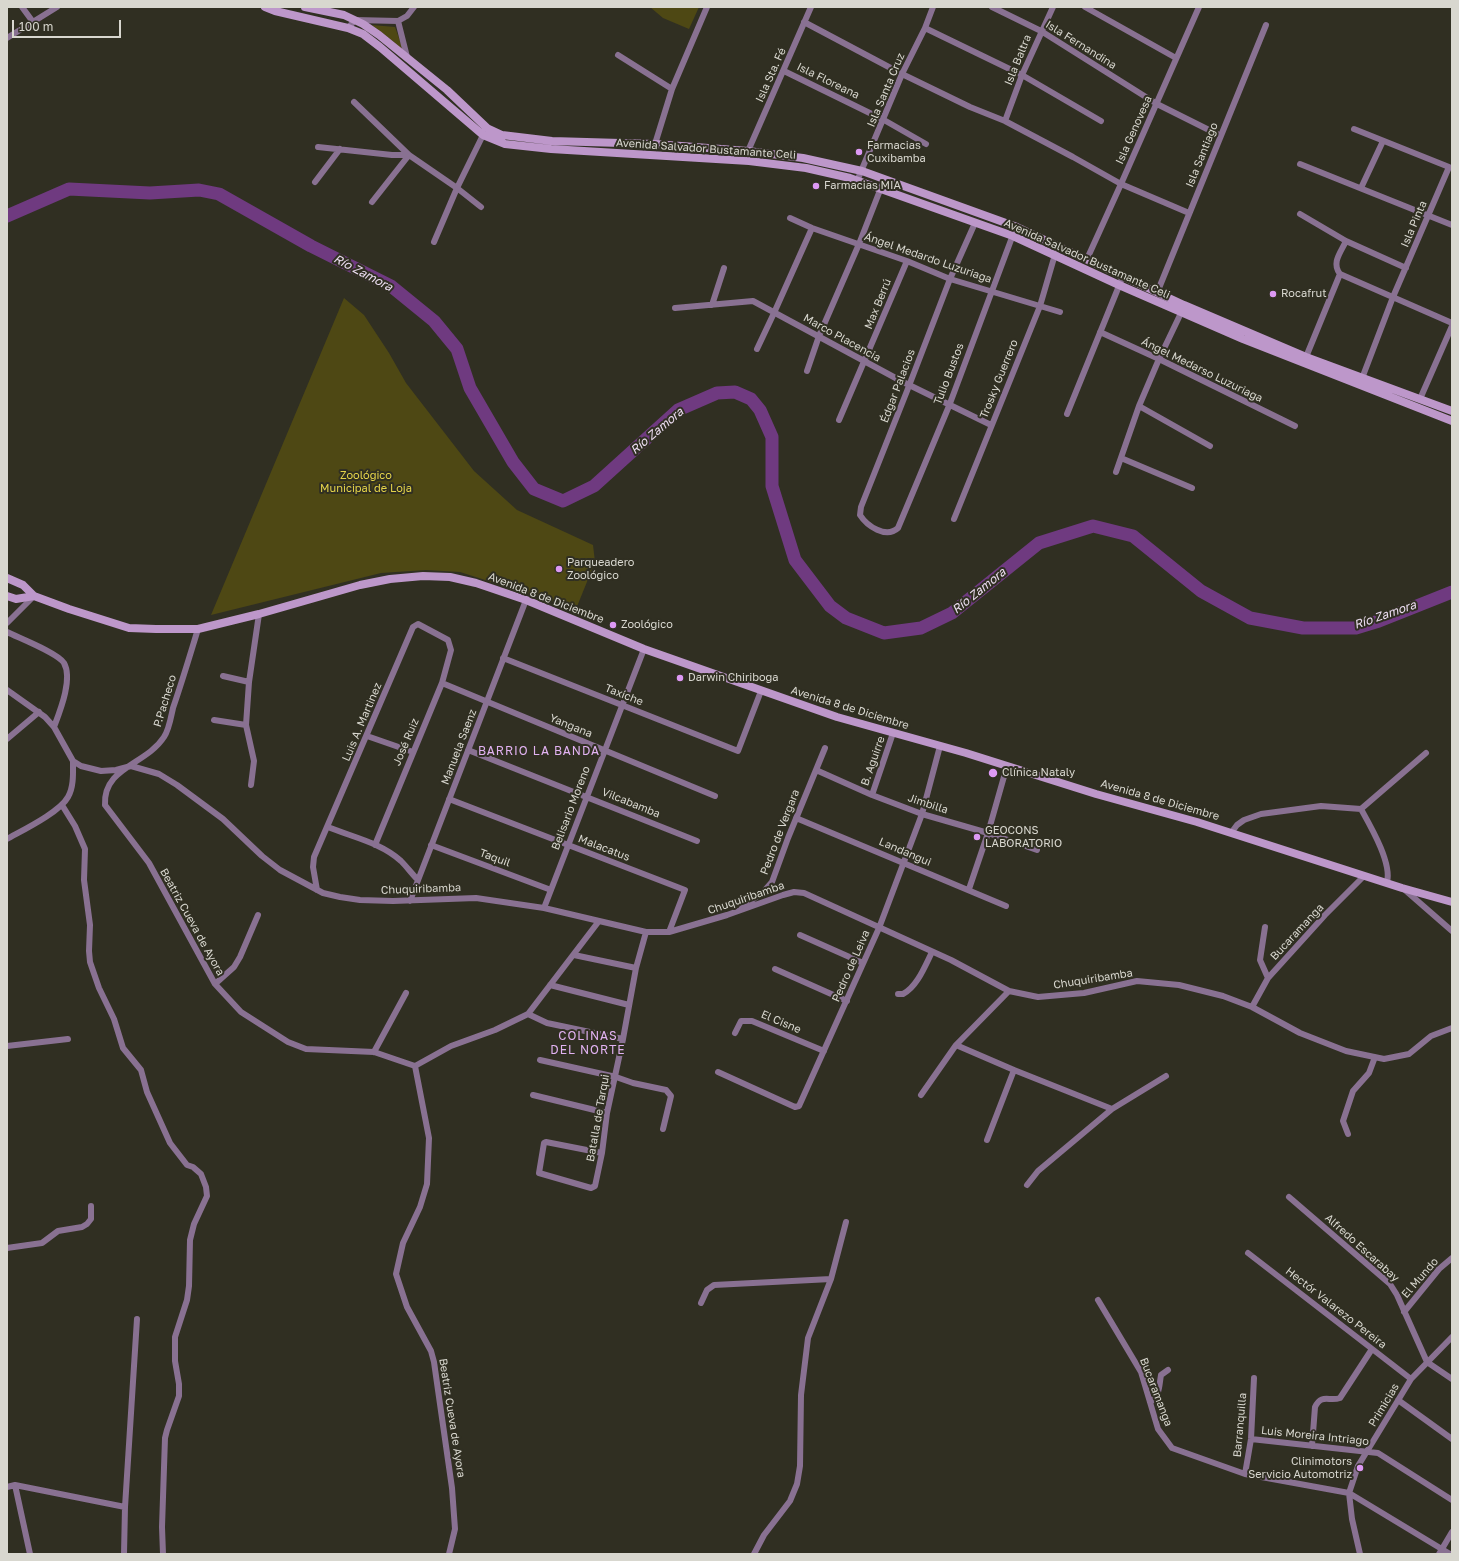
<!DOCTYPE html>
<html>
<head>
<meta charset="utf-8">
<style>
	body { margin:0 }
	#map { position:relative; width:1459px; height:1561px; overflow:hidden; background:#302f22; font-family:"Golos Text",sans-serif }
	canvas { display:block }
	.frame { position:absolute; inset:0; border:8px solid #d8d7cf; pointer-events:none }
	.scale { position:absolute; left:12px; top:20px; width:109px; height:18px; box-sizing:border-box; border:2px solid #d8d7cf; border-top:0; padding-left:5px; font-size:12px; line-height:14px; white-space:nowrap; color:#d8d7cf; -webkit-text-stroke:3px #302f22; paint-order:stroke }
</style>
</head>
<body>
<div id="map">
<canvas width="1459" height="1561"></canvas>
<div class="frame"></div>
<div class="scale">100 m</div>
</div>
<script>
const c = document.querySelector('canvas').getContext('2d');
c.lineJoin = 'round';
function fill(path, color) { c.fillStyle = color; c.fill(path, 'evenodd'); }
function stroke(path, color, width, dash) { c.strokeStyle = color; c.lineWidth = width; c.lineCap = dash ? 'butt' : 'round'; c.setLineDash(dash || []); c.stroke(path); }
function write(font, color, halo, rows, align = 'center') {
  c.font = font + ' "Golos Text",sans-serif'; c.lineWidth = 4; c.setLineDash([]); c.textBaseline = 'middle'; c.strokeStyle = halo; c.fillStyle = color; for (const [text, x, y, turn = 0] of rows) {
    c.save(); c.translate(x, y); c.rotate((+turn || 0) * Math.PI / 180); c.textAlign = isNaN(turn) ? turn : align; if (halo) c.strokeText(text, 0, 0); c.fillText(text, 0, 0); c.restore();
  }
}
const green = new Path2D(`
	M650,7H699L689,29L663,18Z
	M372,25L395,27L404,52L394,42Z
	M344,298L364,315L389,353L406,383L474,471L517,510L593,545L595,562L576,609L460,572L426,570L381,573L211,615Z`);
const river = new Path2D(`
	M7,216L69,189L150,193L199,190L219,194L311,246L391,286L434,321L457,349L470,388L513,462L534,489L563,501L594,486L678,410L717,393L735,392L751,399L760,410L772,437V486L795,560L830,606L846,618L884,633L921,628L952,613L1039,543L1093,526L1133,536L1201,591L1250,618L1303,628H1356L1379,621L1452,592`);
const street = new Path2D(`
	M22,7L33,22
	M992,7L1041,31L1157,104L1221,136
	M1085,7L1176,58
	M398,21L407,57
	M804,22L902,74L970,107L1005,121L1073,157L1121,184L1189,213
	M348,28L355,20L398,21L407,16L414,7
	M925,28L1022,75L1101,121
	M7,38L57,7
	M618,55L672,89
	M784,71L884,120L926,144
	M354,102L409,155
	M1005,121L1022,75L1053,7
	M1354,129L1449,167L1393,297L1361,381
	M655,144L672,89L707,7
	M318,147L392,155H409
	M746,161L748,151L811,7
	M1300,164L1452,225
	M857,181L902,74L925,28L933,7
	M315,182L340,149
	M1361,188L1383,141
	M372,202L409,155L457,188L484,133
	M1300,214L1346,241L1406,268
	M790,218L812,228L907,261L950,279L1060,312
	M975,223L950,279L907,391L861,507L860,515C867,526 886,539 898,528L949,406L1014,232
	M434,242L457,188L481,207
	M1087,259L1121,184L1199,7
	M1340,274C1331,263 1341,252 1346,241
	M1157,293L1266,25
	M712,305L724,268
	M675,308L753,301L903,382L991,425
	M1100,332L1159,359L1295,426
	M757,349L774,313L812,228
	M1306,357L1340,274L1452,323
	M807,371L819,336L859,244L884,180
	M1420,399L1452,326
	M1139,406L1210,446
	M1067,414L1121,281
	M839,420L907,261
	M1121,458L1192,488
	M1116,472L1139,406L1159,359L1181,313
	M954,519L1040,306L1056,251
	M7,623L34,596
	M198,629C190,655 182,682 173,708C171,717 169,730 164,737C146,765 103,767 105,805L149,863L215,984L241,1012L288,1042L306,1049L374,1052L415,1066L429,1138L427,1184L420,1207L403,1243L396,1274L407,1307L431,1351L434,1362L452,1488L455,1529L449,1554
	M7,632C19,638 58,653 64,663C73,679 60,711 54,727
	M503,658L738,751L761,691
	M223,676L249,682
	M442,683L715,796
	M7,690L45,717L54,727L73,761L81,766L101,771L116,770L131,766L159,774L177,785L223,819L262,856L280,870L323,893L340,897L360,900L393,901L476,898L544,908L646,932H669L727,915L783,895L794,892L804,893L951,960L1009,991L1038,997L1084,993L1137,981L1179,985L1223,996L1252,1007L1300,1033L1346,1051L1384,1059L1409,1054L1431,1036L1452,1028
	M214,720L246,725
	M367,736L413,752
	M7,739L39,712
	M468,750L697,841
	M816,770L872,795L922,814L988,833L1037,850
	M251,785L254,761L246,725L249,682L259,614
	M872,795L893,733
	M449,799L685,890L669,932
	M62,805L75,826L85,849L84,880L90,925L89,951L90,962L99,988L114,1019L123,1048L141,1070L147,1092L170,1143L187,1165L193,1167L201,1174L206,1187L207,1196L194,1224L190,1240L189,1286L187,1300L175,1337V1361L179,1384V1396L167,1430L165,1438L162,1527L163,1554
	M1361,809C1371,827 1392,863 1387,882
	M796,818L1006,906
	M328,827C352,837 382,843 401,861C407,867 412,874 418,880
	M1231,833L1237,825L1244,820L1261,814L1321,806L1361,809L1426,753
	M7,839C23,830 60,812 68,797C74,787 73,772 73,761
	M431,845L551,890
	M969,889L988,833L1007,766
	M317,890L313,867L314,857L413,627L418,624L448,640L451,650L442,683L375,845
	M1405,890L1452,931
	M410,901L526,600
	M544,908L644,649
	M742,908L765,890L772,882L788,838L825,748
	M1265,927L1260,960L1268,978
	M800,935L863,963
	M574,955L636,968
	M775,969L847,1001
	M215,984L234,967L240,957L258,915
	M550,985L629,1005
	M898,994H903C917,987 925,966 932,952
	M1252,1007L1268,978L1325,915L1364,876
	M528,1014L547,1023L623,1039
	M735,1033L741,1021H752L824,1051
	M956,1045L1014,1070
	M7,1046L68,1039
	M374,1052L406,993
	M540,1060L616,1077L633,1083L666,1090L671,1096L663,1129
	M415,1066L451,1046L495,1030L528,1014L599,921
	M718,1072L795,1107L799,1106L879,928L922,814L940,746
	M533,1095L607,1113
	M921,1095L956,1045L1009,991
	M1348,1134L1343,1121L1353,1091L1369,1073L1375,1057
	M987,1140L1014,1070L1112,1109L1166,1076
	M602,1153L546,1142L544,1143L539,1173L591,1188L595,1186L602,1153L607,1113L623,1039L636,968L646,932
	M1027,1185L1038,1171L1112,1109
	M1289,1197L1390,1284L1397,1295L1427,1362L1452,1379
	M7,1248L42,1243L58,1231L82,1227L87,1224L91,1219V1206
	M1248,1253L1411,1379
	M1098,1300L1141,1372L1158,1429L1172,1448L1245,1474L1349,1493L1450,1554
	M701,1303L707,1290L714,1285L831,1279
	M1404,1312L1439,1269L1452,1258
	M1398,1400L1452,1439
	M1150,1402C1160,1396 1159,1386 1161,1375L1168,1370
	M1251,1439L1378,1453L1452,1500
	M1312,1446L1315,1407C1322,1393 1329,1402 1340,1398L1372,1349
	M1245,1474L1251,1439L1254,1378
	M15,1485L30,1554
	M7,1487L15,1485L125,1507
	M124,1554L125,1507L137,1319
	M754,1554L764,1535L790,1501L797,1484L800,1466L801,1395L808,1338L831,1279L846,1222
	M1360,1554L1352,1519L1349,1493L1358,1466L1411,1379L1452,1337
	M1439,1554L1452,1532`);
const secondary = new Path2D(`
	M265,7L275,11L348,28L363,34L380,47L483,135L505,144L551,149L749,161L806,168L850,178L1013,236L1119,285L1243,339L1452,421
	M305,7L344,15L363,24L379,35L447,90L487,128L502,135L552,141L655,144L748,151L803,158L862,171L1017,227L1184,305L1306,357L1452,411
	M7,578L23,585L34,596L69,609L129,628L156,629H198L259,614L360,585L390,579L423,576L450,577L476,583L526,600L644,649L837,717L966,753L1096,794L1197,822L1402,888L1452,902
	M7,596L16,599L34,596`);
const markers = [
	[859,152,4,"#dd99f4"],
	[816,186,4,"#dd99f4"],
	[1273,294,4,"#dd99f4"],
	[559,569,4,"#dd99f4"],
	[613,625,4,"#dd99f4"],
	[680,678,4,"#dd99f4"],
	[993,773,5,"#dd99f4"],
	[977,837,4,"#dd99f4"],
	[1360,1468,4,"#dd99f4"]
];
const streetNames = [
	["Isla Fernandina",1081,45,32],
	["Isla Baltra",1018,60,-68],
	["Isla Sta. Fé",771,75,-66],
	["Isla Floreana",828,81,26],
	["Isla Santa Cruz",886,90,-67],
	["Isla Genovesa",1134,130,-66],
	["Avenida Salvador Bustamante Celi",706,149,4],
	["Isla Santiago",1202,155,-68],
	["Isla Pinta",1414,224,-67],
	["Ángel Medardo Luzuriaga",928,258,19],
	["Avenida Salvador Bustamante Celi",1087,259,24],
	["Max Berrú",878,304,-68],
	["Marco Placencia",842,338,29],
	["Ángel Medarso Luzuriaga",1202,370,26],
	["Tulio Bustos",949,374,-69],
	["Trosky Guerrero",999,379,-68],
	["Édgar Palacios",898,386,-69],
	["Avenida 8 de Diciembre",546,598,21],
	["Taxiche",624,695,22],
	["P.Pacheco",165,701,-73],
	["Avenida 8 de Diciembre",850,708,17],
	["Luis A. Martinez",362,722,-67],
	["Yangana",571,726,22],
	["José Ruiz",406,742,-67],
	["Manuela Saenz",459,747,-69],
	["B. Aguirre",873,761,-71],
	["Avenida 8 de Diciembre",1160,800,16],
	["Vilcabamba",631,803,22],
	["Jimbilla",928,804,18],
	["Belisario Moreno",571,808,-69],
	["Pedro de Vergara",780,832,-69],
	["Malacatus",604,848,21],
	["Landangui",905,852,23],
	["Taquil",495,858,20],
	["Chuquiribamba",421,889,-2],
	["Chuquiribamba",746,898,-19],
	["Beatriz Cueva de Ayora",192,922,61],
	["Bucaramanga",1297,932,-47],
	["Pedro de Leiva",851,966,-66],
	["Chuquiribamba",1093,979,-9],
	["El Cisne",781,1022,23],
	["Batalla de Tarqui",598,1118,-80],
	["Alfredo Escarabay",1362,1248,42],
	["El Mundo",1420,1278,-49],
	["Hectór Valarezo Pereira",1336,1308,38],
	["Bucaramanga",1156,1392,69],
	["Primicias",1384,1405,-59],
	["Beatriz Cueva de Ayora",452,1418,81],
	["Barranquilla",1240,1425,-85],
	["Luis Moreira Intriago",1315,1436,6]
];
const poiNames = [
	["Farmacias",867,146],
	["Cuxibamba",867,159],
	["Farmacias MIA",824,186],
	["Rocafrut",1281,294],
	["Parqueadero",567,563],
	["Zoológico",567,576],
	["Zoológico",621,625],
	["Darwin Chiriboga",688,678],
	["Clínica Nataly",1002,773],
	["GEOCONS",985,831],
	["LABORATORIO",985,844],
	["Clinimotors",1352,1462,"right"],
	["Servicio Automotriz",1352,1475,"right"]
];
const parkNames = [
	["Zoológico",366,476],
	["Municipal de Loja",366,489]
];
const waterNames = [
	["Río Zamora",363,273,28],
	["Río Zamora",657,431,-40],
	["Río Zamora",979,591,-39],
	["Río Zamora",1385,615,-19]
];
const neighbourhoodNames = [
	["BARRIO LA BANDA",539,751],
	["COLINAS",588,1036],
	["DEL NORTE",588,1050]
];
fill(green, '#4e4814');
stroke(river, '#6f3a80', 13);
stroke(street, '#897192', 6);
stroke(secondary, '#bd97ca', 8);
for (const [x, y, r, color] of markers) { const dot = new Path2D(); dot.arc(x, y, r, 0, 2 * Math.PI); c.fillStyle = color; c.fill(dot); stroke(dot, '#302f22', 1.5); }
write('11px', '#d8d7cf', '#302f22', streetNames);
write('11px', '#d8d7cf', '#302f22', poiNames, 'left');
write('11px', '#e4d349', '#302f22', parkNames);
write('italic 12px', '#eddef2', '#302f22', waterNames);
c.letterSpacing = '1px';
write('12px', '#e1b2f1', '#302f22', neighbourhoodNames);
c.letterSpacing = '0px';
</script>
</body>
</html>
